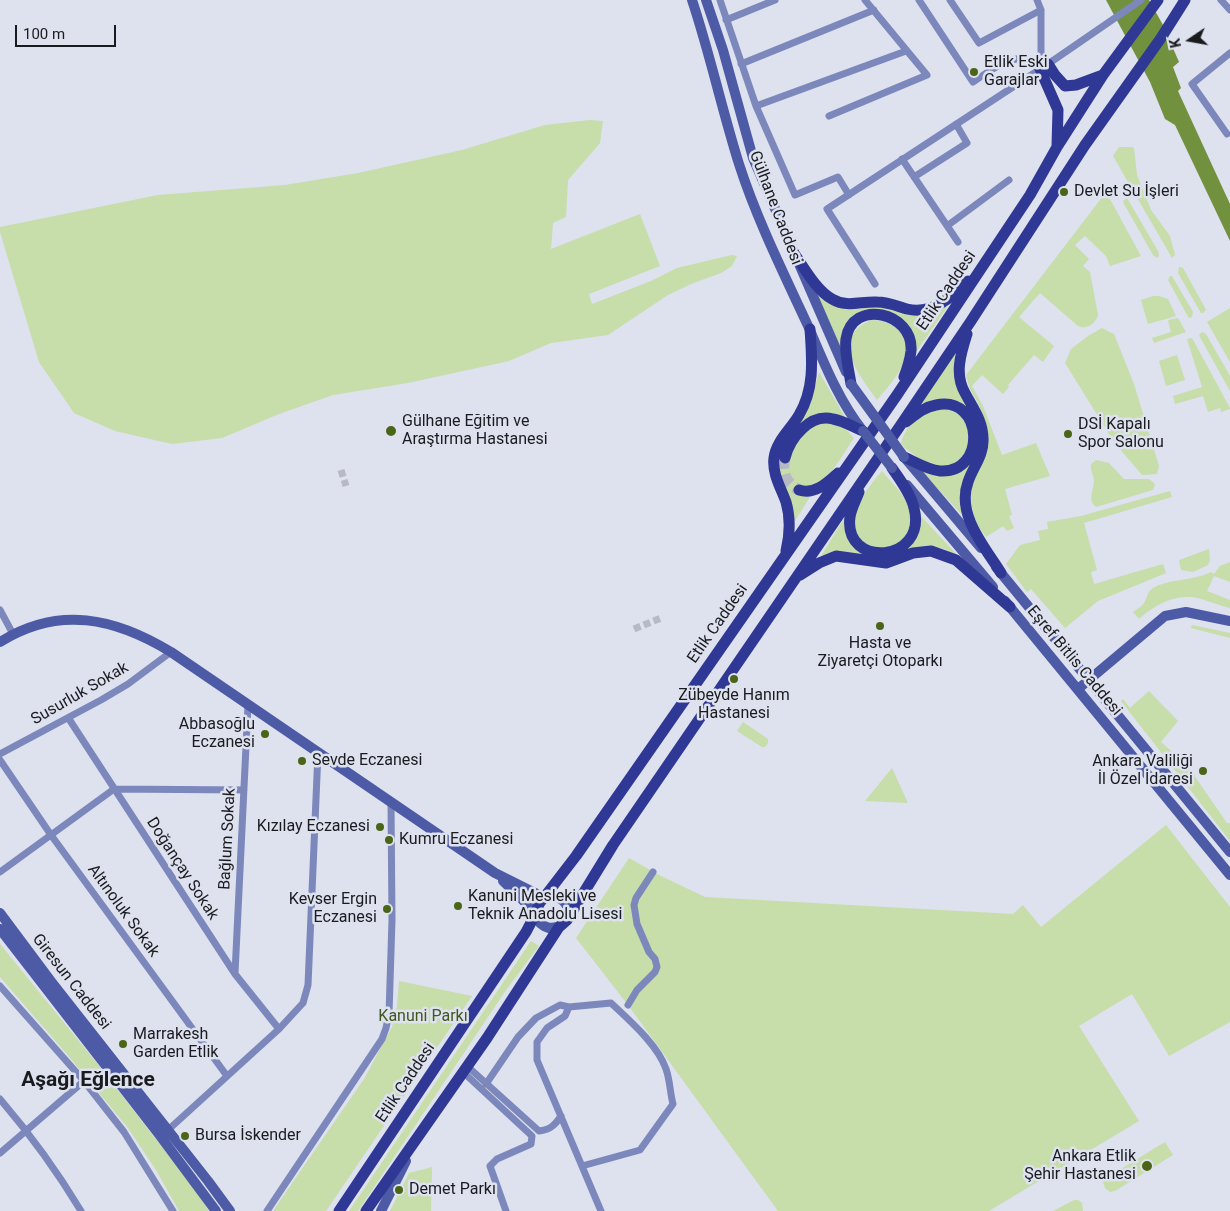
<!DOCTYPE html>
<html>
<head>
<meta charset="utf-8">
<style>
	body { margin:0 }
	#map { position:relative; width:1230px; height:1211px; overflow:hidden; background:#dee1ee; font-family:Roboto,sans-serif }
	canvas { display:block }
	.north { position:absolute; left:1165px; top:15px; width:50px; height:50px; -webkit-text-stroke:4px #dee1ee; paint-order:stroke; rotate:258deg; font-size:14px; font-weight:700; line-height:20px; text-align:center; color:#191b1f }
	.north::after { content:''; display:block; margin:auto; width:18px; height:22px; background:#191b1f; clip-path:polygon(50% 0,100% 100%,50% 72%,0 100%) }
	.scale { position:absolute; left:15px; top:25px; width:101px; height:22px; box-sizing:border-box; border:2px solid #191b1f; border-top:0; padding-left:6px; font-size:15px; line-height:18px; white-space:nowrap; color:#191b1f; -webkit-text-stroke:4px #dee1ee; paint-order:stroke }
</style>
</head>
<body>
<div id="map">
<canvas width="1230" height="1211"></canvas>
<div class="north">K</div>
<div class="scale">100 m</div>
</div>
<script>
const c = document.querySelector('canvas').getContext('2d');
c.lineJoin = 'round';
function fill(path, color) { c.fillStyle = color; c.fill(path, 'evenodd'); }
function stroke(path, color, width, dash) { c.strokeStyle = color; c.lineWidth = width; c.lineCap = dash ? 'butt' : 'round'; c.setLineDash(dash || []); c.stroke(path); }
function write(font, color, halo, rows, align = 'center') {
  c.font = font + ' Roboto,sans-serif'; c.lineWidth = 5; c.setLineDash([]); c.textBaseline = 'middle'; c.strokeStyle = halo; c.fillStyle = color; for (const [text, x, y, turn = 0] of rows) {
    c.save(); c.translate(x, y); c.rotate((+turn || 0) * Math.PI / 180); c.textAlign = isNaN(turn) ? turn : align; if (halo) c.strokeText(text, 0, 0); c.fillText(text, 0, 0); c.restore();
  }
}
const green = new Path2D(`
	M590,120L603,121L600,143L568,180L566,217L553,223L551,249L640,214L660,266L589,294L592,304L651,281L677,268L732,255L737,256L732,266L721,273L691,284L668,295L608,335L551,343L509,361L408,383L333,395L279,414L222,438L172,444L115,431L74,413L39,362L0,232V227L158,195L285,185L358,173L462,150L545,125Z
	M1119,147H1132L1134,148L1137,175L1151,210L1170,236L1175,255L1172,258L1113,156Z
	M1103,196L1110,199L1141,256L1110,266L1106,256L1085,236L1075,245L1089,259L1083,266L1090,272L1098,315C1096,323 1087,330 1078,326L1040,293L1019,317L1054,346L1043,362L1034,355L1008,385L1009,387L1003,394L982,375L972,386L983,406L1002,455L1036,443L1050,476L1005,489L1012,515L1009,516L1014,528L1007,531L1003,526L986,537L975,522L971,502L972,483L986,427L979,405L970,389L966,375Z
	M1127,198L1158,251L1159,256L1157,258L1153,255L1124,204L1123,201Z
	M1179,267L1183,268L1204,306L1206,310L1203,313H1201L1178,273Z
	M807,276L834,305L848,309H860L870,306L928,313L948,306L914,355C906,327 906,307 870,311L840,347Z
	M1170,276H1172L1193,312L1192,317L1189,318L1186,313L1168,280Z
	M1153,296H1159L1168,299L1176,316L1148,324L1141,300Z
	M1230,308V362L1207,322Z
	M1178,318L1186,332L1154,343L1152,338L1171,332L1168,320Z
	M871,320C894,320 915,337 904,362C898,376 887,388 877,400C865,382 843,359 852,335C855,328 865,323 871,320Z
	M1102,328L1114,334L1134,384L1159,466L1157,474L1142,475L1114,442L1065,363L1071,349L1088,336Z
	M1202,332L1206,334L1230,376V391L1201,339L1199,335Z
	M1192,338L1230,408V409L1221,412L1220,408L1208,412L1203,396L1175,404L1173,396L1202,387L1187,339Z
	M956,352C954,364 953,379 958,390C966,407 979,419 979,439C980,466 955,478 964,513L963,516L920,469L921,467C932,473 942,476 954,471C1001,452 969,377 918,411L915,409Z
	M1177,355L1185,380L1166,386L1159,361Z
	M819,372L846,419C840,417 833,415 826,415C803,414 789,438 782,457L788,458C790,442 807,422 824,421C837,420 846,429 854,438C841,456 825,492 800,488L798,493L810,497L795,521C793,513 792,505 789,498C781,477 773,468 783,445L810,404Z
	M944,408L964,416L969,428V451L953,466H929L905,448L901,443C909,418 922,414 944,408Z
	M1096,460L1109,463L1124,479H1149L1155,484L1153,490L1096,507C1087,499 1094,490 1094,480C1093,474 1090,470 1091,464Z
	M882,471C890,481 900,490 906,501C910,510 911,519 909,527C901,560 847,551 855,517C859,499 870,485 882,471Z
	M1170,491L1172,497L1084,523L1097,570L1091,572L1094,584L1163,564L1166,573L1098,601L1065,628L1031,589L1027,592L1006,564L1020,545L1040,540L1038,531L1048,529L1047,522L1081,516Z
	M918,513L959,557L944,549L936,547L906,553L820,558L846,515L856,546L900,552Z
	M1209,549L1210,560L1208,565L1193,572L1181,570L1179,560Z
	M1230,562V582L1214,576L1207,591L1230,600V608C1216,605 1202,597 1188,597C1170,596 1151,608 1139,619L1133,612C1137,609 1143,606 1145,601C1148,596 1147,592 1153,588C1168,579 1193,581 1211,572L1214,574L1220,566Z
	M1192,625L1230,633V638L1191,628Z
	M1149,691L1178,721L1161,742L1187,765L1227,823H1230V841L1121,701L1123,699L1130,708Z
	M743,722L768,739V743L765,747H762L737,731Z
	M892,768L908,803L865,801Z
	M1166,825L1230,907V1022L1169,1056L1132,994L1079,1026L1139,1121L989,1211H778L628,1005L576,938L629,858L661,876L705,897L1013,914L1023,905L1041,927Z
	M531,941L539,946L506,990L358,1211H349Z
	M0,944L96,1062L196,1191L209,1211H179L156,1170L128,1128L66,1053L0,977Z
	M399,981L472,996L326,1211H273L364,1079L392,1027L397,1006Z
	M1165,1142L1173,1155L1115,1191L1110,1192L1105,1188L1103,1182L1106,1178Z
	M432,1167L431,1211H390L409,1173Z
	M1074,1200H1078L1082,1203L1083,1211H1053Z`);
const water = new Path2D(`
	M1106,0H1149L1163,25L1179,62L1173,67L1181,88L1178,91L1230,204V241L1175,125L1165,119L1150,82Z`);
const minorTunnel = new Path2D(`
	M341,470L346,486
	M634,629L661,618`);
const primaryTunnel = new Path2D(`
	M785,458C781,472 786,483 799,490`);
const minor = new Path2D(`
	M720,0L756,106L795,195L838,177L849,195
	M919,0L973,82C987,73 1014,51 1032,61C1035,62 1037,67 1040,69
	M950,0L979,43L1041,10
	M1037,0L1041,10V53L1048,64
	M1221,0L1230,10
	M726,20L775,0
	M741,64L874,10
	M756,106L906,51
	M829,116L927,75L865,0
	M1227,134L1192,84L1230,53
	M902,159L958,242
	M914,177L967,143L956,124
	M947,226L1009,180
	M875,284L827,209L1048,64L1141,0
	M0,610L13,634
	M69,719L235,974L279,1029
	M0,754L101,700L128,684L171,652
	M0,760L51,835L227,1076
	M0,872L114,789L244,790
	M235,973L248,705
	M0,986L84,1081L124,1132L173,1211
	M628,1005L637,990L655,972L657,967L655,959L649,952L637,924L634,905L636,898L653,872
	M569,1007L611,1003C629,1020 658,1045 666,1069C670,1080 670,1093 673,1104L640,1150L582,1166
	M467,1066L539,1131C550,1130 555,1125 561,1116
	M463,1072L532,1136L531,1144L497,1159L490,1166L506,1211
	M486,1084L518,1037L536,1018L560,1005L569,1007L565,1016L547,1028L537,1042V1060L601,1211
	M0,1099C30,1134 57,1171 81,1211
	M168,1130L279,1029L303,1003L308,985L318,752
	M0,1153L84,1081
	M267,1211L382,1039L386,1028L389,1014L392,920L391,803`);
const secondary = new Path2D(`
	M692,0C710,54 722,110 739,164C757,220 784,274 809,328C824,363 839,401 863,431
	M706,0L723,50L753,158L846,372
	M905,458L981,548
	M907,485L993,587
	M996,567L1230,852
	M1005,601L1230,875
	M0,642C59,605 115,618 171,652L495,873L545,898C558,893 568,901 569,915
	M1078,689L1165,616L1186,612L1230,621
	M503,881L536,913L540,923L544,926L549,928L559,927
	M0,913L50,980L208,1181L230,1211
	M0,929L158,1133L216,1211
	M381,1211L406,1161`);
const primary = new Path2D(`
	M1048,64L1055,75L1065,86L1076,85L1103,75
	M1040,69L1058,110L1057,146
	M793,252C804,267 815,289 832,299C847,308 861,301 877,302C888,302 897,306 907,309C932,315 952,297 968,281
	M967,334C961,353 954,374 965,393C973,408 983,421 983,439C984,455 973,467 968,482C956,515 985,547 1001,573
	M851,384C849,370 844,353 846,339C852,298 914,312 911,351C910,360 907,369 904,377
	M904,457C915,462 928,470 940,471C987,474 984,395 936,405C924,407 915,415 906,422
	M785,458C790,438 810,413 833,419C844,421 853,427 863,431
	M799,490C815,495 827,483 838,473
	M859,492C856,500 851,509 850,517C843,569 928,563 914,508C911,494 900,480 892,468
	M786,551C790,534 791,519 786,502C781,488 772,474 774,458C776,441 791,429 799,415C815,388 812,359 810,329
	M800,575L819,563L836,556L886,563L913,553L931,551L956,560L1010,607
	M339,1211L526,932L536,913L539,904L576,856L897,395L1030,195L1057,147L1103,75L1158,0
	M366,1211L487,1038L559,927L567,920L613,845L900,426L971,321L1085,145L1161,38L1185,0`);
const secondaryBridge = new Path2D(`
	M851,384L904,457
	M863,431L892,468`);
const markers = [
	[974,72,5,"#4a6517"],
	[1064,192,5,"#4a6517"],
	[391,431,6,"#4a6517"],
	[1068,434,5,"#4a6517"],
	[880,626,5,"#4a6517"],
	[734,679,5,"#4a6517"],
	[265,734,5,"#4a6517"],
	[302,761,5,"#4a6517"],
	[1203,771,5,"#4a6517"],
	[380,827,5,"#4a6517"],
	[389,840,5,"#4a6517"],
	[458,906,5,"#4a6517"],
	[387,909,5,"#4a6517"],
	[123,1044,5,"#4a6517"],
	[185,1136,5,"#4a6517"],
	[1147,1166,6,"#4a6517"],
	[399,1190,5,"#4a6517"]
];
const poiNames = [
	["Etlik Eski",984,63],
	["Garajlar",984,81],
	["Devlet Su İşleri",1074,192],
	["Gülhane Eğitim ve",402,422],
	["Araştırma Hastanesi",402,440],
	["DSİ Kapalı",1078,425],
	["Spor Salonu",1078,443],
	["Hasta ve",880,644,"center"],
	["Ziyaretçi Otoparkı",880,662,"center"],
	["Zübeyde Hanım",734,696,"center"],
	["Hastanesi",734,714,"center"],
	["Abbasoğlu",255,725,"right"],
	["Eczanesi",255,743,"right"],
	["Sevde Eczanesi",312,761],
	["Ankara Valiliği",1193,762,"right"],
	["İl Özel İdaresi",1193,780,"right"],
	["Kızılay Eczanesi",370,827,"right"],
	["Kumru Eczanesi",399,840],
	["Kanuni Mesleki ve",468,897],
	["Teknik Anadolu Lisesi",468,915],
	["Kevser Ergin",377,900,"right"],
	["Eczanesi",377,918,"right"],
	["Marrakesh",133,1035],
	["Garden Etlik",133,1053],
	["Bursa İskender",195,1136],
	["Ankara Etlik",1136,1157,"right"],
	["Şehir Hastanesi",1136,1175,"right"],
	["Demet Parkı",409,1190]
];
const streetNames = [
	["Gülhane Caddesi",775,208,69],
	["Etlik Caddesi",947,291,-56],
	["Etlik Caddesi",718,624,-55],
	["Eşref Bitlis Caddesi",1074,661,50],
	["Susurluk Sokak",80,694,-30],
	["Bağlum Sokak",228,839,-87],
	["Doğançay Sokak",182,869,57],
	["Altınoluk Sokak",123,911,54],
	["Giresun Caddesi",71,982,52],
	["Etlik Caddesi",406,1083,-56]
];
const parkNames = [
	["Kanuni Parkı",423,1017]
];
const districtNames = [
	["Aşağı Eğlence",88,1081]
];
fill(green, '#c7ddaa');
fill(water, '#71913e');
stroke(minorTunnel, '#b7b9c5', 7, [7, 3.5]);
stroke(primaryTunnel, '#b7b9c5', 11, [11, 5.5]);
stroke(minor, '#7c88bc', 7);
stroke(secondary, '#4d5ba6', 10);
stroke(primary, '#2f3895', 11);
stroke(secondaryBridge, '#4d5ba6', 10);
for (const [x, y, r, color] of markers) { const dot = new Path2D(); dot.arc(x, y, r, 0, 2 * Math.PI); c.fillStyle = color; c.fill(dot); stroke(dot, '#dee1ee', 2); }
write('16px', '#191b1f', '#dee1ee', poiNames, 'left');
write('16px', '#191b1f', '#dee1ee', streetNames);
write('16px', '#42571d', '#dee1ee', parkNames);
write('bold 21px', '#191b1f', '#dee1ee', districtNames);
</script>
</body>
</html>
